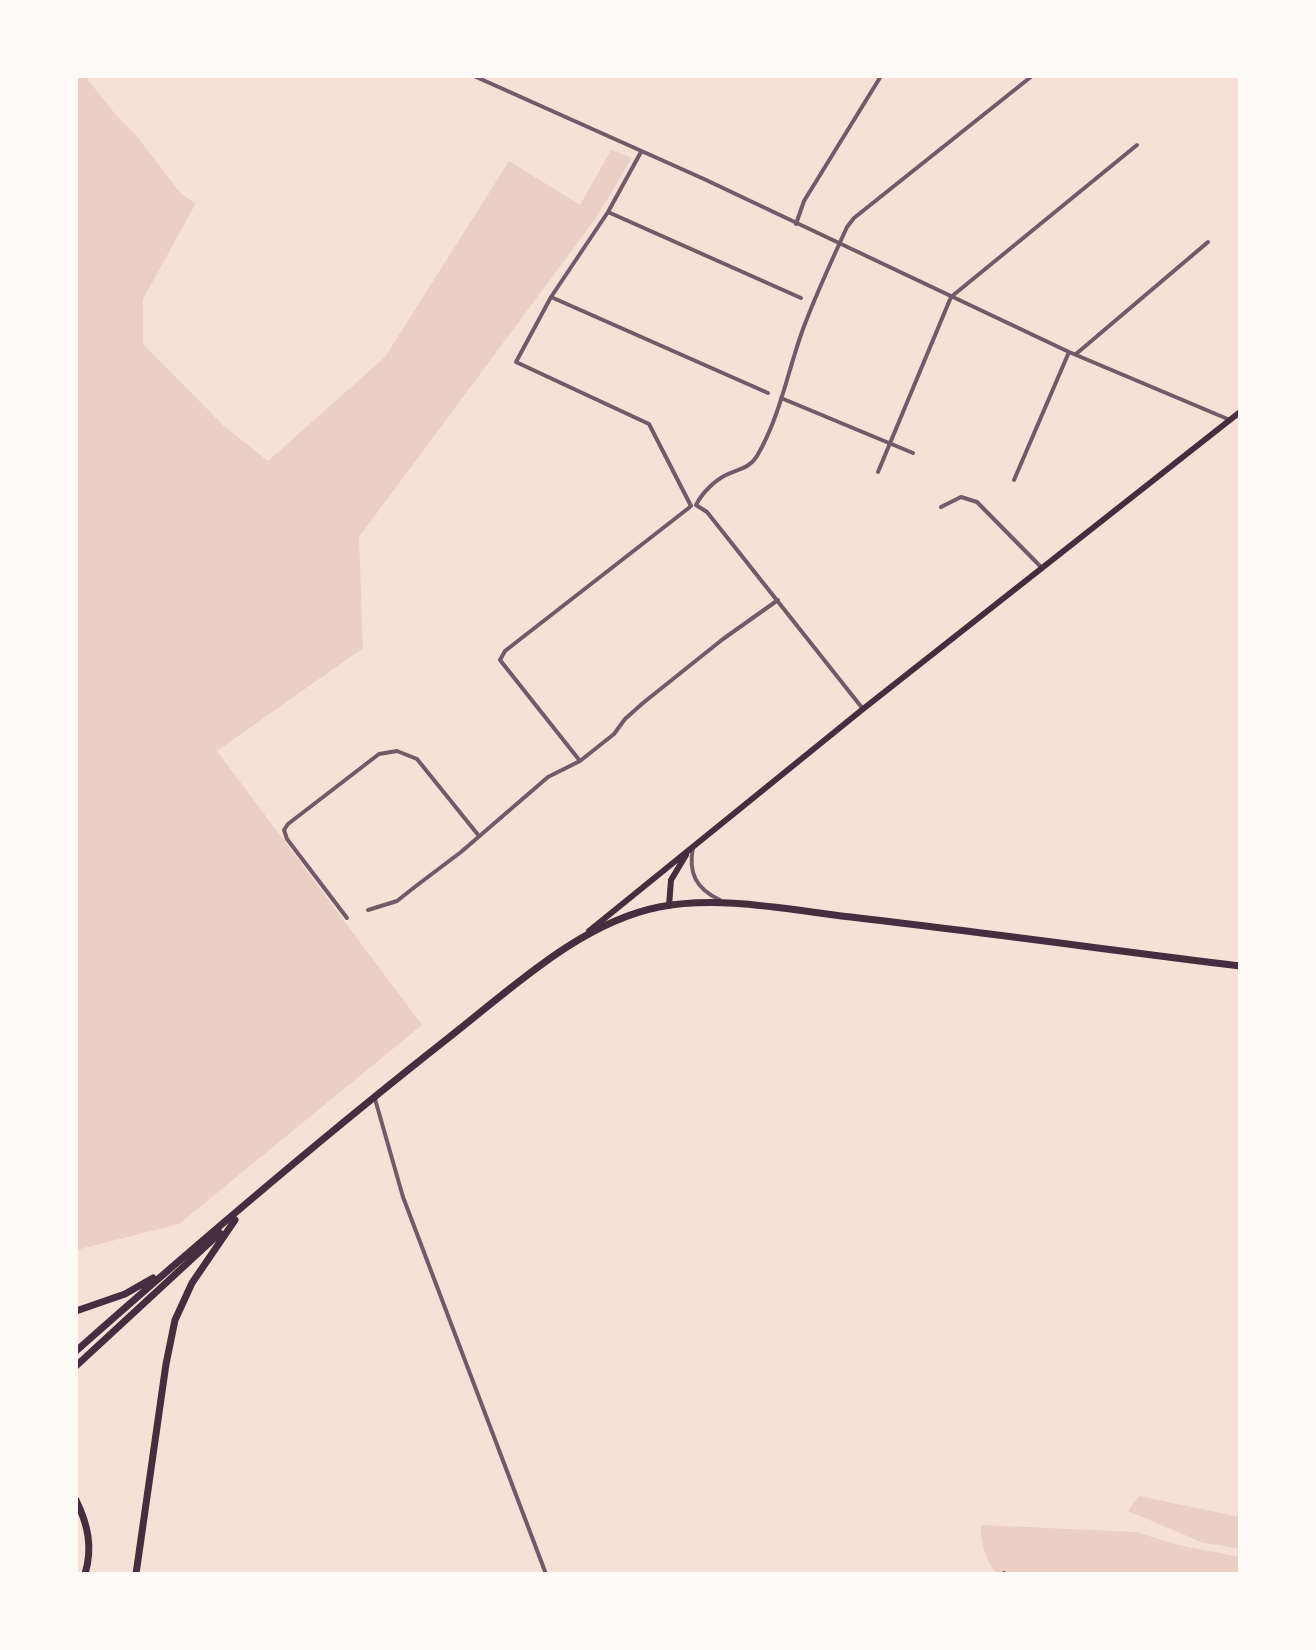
<!DOCTYPE html>
<html>
<head>
<meta charset="utf-8">
<style>
	body { margin:0 }
	#map { position:relative; width:1316px; height:1650px; overflow:hidden; background:#f7e1d7; font-family:Barlow,sans-serif }
	canvas { display:block }
	.frame { position:absolute; inset:0; border:78px solid #fffaf5; pointer-events:none }
</style>
</head>
<body>
<div id="map">
<canvas width="1316" height="1650"></canvas>
<div class="frame"></div>
</div>
<script>
const c = document.querySelector('canvas').getContext('2d');
c.lineJoin = 'round';
function fill(path, color) { c.fillStyle = color; c.fill(path, 'evenodd'); }
function stroke(path, color, width, dash) { c.strokeStyle = color; c.lineWidth = width; c.lineCap = dash ? 'butt' : 'round'; c.setLineDash(dash || []); c.stroke(path); }
const green = new Path2D(`
	M76,76H85L116,115L135,134L182,195L196,203L143,299V344L223,425L268,461L385,357L509,161L580,205L611,150L632,158L596,218L359,537L363,648L217,751L422,1025L179,1224L76,1250Z
	M1139,1496L1240,1517V1549L1201,1542L1128,1511Z
	M981,1525L1136,1532L1178,1545L1240,1557V1574H996C986,1559 980,1544 981,1525Z`);
const minor = new Path2D(`
	M474,76L704,179L1069,352L1230,420
	M641,152L608,212L551,297L516,362L649,424L691,506
	M608,212L801,298
	M796,224L804,201L881,76
	M551,297L768,393
	M1076,354L1208,242
	M781,398L913,453
	M878,472L951,297L1137,145
	M1014,480L1069,352
	M696,505C702,493 714,481 726,475C738,469 749,469 757,456C780,417 788,370 803,329C816,294 832,260 847,227L854,218L1032,76
	M696,505L707,512L863,709
	M941,507L961,497L977,502L1042,568
	M580,761L500,660L505,651L690,507
	M693,847C688,873 696,889 720,900
	M368,910L397,901L416,886L461,852L548,777L580,761L614,734L625,719L643,703L723,639L778,600
	M347,918L287,839L284,830L288,824L379,754L397,751L417,759L479,836
	M375,1099L403,1197L546,1574
	M1003,1574L1004,1573`);
const secondary = new Path2D(`
	M669,906L671,880L686,855
	M589,931L863,709L1240,412`);
const trunk = new Path2D(`
	M76,1311L125,1294L153,1278
	M76,1351C197,1244 320,1139 447,1039C510,990 579,923 659,907C721,895 789,910 851,917C981,932 1110,950 1240,966
	M76,1366L220,1233
	M76,1500C88,1525 93,1547 85,1574
	M136,1574L166,1364L175,1320L192,1283L235,1220`);
fill(green, '#ebcfc5');
stroke(minor, '#755966', 4);
stroke(secondary, '#4a2c40', 6);
stroke(trunk, '#4a2c40', 7);
</script>
</body>
</html>
